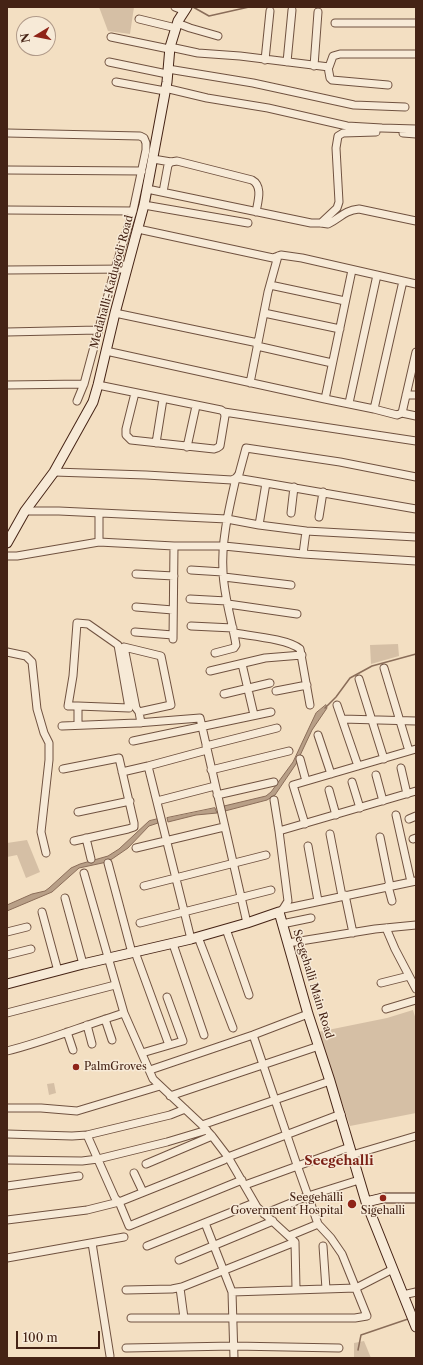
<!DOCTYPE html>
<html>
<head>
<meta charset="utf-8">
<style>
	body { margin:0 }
	#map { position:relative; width:423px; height:1365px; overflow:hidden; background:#f3dfc2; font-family:"Libre Caslon Text",serif }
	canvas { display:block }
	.frame { position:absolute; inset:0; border:8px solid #452315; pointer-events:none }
	.north { position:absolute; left:16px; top:16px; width:40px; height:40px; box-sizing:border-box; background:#f7ead7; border:1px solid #b09a89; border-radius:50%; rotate:260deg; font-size:11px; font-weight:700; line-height:16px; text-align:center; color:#452315 }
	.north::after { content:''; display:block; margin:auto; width:14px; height:18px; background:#8f2418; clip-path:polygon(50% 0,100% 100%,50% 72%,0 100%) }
	.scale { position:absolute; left:16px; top:1331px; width:84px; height:18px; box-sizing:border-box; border:2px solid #452315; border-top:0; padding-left:5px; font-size:12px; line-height:14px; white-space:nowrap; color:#452315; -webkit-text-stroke:3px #f7ead7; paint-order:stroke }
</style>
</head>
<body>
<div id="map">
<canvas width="423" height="1365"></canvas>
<div class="frame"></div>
<div class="north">N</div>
<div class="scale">100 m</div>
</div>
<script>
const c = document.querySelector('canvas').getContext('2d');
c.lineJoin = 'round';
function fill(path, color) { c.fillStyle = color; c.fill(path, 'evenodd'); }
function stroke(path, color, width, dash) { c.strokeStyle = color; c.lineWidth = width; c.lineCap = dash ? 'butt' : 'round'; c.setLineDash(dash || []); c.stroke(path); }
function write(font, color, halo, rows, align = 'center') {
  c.font = font + ' "Libre Caslon Text",serif'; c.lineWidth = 3; c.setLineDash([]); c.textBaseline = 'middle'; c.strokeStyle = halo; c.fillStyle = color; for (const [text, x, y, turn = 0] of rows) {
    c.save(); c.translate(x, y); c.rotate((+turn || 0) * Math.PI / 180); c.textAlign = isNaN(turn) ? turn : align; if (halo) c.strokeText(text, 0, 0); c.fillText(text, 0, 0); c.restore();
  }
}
const green = new Path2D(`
	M99,7H134L130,34L108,31Z
	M398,644L399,656L371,664L370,645Z
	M27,840L40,872L26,878L17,855L7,857V843Z
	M413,1010L416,1020V1113L350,1126L318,1032L387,1018Z
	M54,1083L56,1093L49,1095L47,1084Z
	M364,1341L371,1358H354V1343Z`);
const water = new Path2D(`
	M326,705L327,708L312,730L296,764L275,795L267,800L225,811L224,806L266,796L271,792L293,762L316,713Z
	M215,808L217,813L196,815L168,822L167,818Z
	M158,819V823L149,826L128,848L112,859L107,862L79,868L52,892L7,911V905L32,894L45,891L49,888L71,868L80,864L108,856L119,849L149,821Z`);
const stream = new Path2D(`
	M193,7L209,16L249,7
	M325,708L336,697L350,678L372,666L416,654
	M358,1350L361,1335L408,1319`);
const street = new Path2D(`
	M175,7L185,11
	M139,19L176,28
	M177,23L190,28L218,36
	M335,23H416
	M111,37L169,49
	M170,47L198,53L240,56L329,67L333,56L340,54H416
	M265,60L270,11
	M109,62L167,74
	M287,62L292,10
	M314,66L318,12
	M328,67L330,78L332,80L388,85
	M168,69L253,83L354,105L405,107
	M116,82L165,91
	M165,88L207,98L268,108L347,126L382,128L416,129
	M7,133L140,136L144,138L146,143V150L133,211L115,269L84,384L77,401
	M403,133L416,134
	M153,159L171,162L177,161L252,180C263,186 258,201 256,212
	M7,170L142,171
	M147,189L311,223H321L328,224C341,218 343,211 359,209L416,221
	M163,192L168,165L171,162
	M144,205L248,223
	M7,210L133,211
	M321,223L337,208L339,202L336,148L338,136L343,133L376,132
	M138,229L273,258L281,255L302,258L416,284
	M7,270L127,269
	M270,285L345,301
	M115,313L258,343
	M264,313L340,329
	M7,332L98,330
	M257,346L332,363
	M106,351L325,399L374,409L397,415L402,413L416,352
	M250,383L268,292L278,256
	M7,385L84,384
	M98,385L221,410L224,412L225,416L220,446L217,448L214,449L131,440L126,435V429L135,393
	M406,395H416
	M325,399L352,270
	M349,403L377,275
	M374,409L403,281
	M224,412L416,441
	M402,413L416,416
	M156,443L163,399
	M187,447L196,406
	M54,472L146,475L232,480L236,478L266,483L416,509
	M25,511H59L227,519L259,525L306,531L416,537
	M291,513L294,487
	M319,517L323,492
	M259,525L266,483
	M99,542V513
	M303,554L306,531
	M7,556H17L99,542L174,546H224L303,554L416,561
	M191,570L223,572
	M136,574L174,576
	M224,577L291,585
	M190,599L227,601
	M228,604L297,614
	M136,607L173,610
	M191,626L233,628
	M135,632L173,635
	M234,633C251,636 288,639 300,649L310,705
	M173,639L174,546
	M7,652L26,656L32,662L37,709L44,733L49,743V760L41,832L46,853
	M215,653L234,648L236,645C232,621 224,597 223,572C221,541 229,509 236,478L239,474L246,448L340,462L416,477
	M242,664L254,715
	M384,668L409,751
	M210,671L265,658L302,655
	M359,679L384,759
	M276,691L307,685
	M224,694L270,683
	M337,705L358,766
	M78,706L129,708L118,645L88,624L77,623L73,676L68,706H78V725
	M139,712L136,708L124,647L161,656L171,705L139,712L141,723
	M342,719L416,721
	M62,726L137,723L200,718L247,923
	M318,735L331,774
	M133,741L271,712
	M206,746L277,728
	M300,759L306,781
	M148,766L191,939
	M401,768L407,794
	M63,769L119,758L134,823V827L128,829L74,841
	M211,770L289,751
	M122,772L148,766L207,750
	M376,775L383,801
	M352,782L360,808
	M329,790L336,815
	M217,795L274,782
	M274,800L279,831
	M157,801L215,786
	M78,812L130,801
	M396,815L411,882
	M409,819L416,816
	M305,824L293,785L416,749
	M330,834L342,896
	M380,837L390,886
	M86,838L91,859
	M413,839L416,838
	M308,846L318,901
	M136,848L224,827
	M108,863L132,953
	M84,873L124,1013L153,1079L202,1125L212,1136L228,1157L257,1207L295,1242L296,1289
	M144,886L266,855
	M388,886L392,901
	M345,895L353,933
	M65,898L83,964
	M283,909L416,881
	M42,912L58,971
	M279,912L283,909L288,901L279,831L416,791
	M140,923L271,890
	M282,924L311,918
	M386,928L395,949L416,989
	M226,929L249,995
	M7,932L27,927
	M198,937L233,1028
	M288,943L375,929L416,925
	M173,944L204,1035
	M135,952L169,1045
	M7,955L31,949
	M381,983L409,976
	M386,1009L416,1000
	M7,1013L115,985
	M105,1019L112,1040
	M87,1025L92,1044
	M67,1032L73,1050
	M7,1051C47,1041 85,1025 124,1013
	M142,1053L183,1041L167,997
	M150,1070L253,1035L308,1014
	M170,1096L319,1046
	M7,1108H41L77,1111L160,1086
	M202,1125L330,1081
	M7,1134L72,1136L87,1135L170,1115L185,1109
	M87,1135L115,1198L119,1202L129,1226L242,1180
	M352,1155L416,1136
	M7,1160L82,1161L98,1159L167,1142L207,1130
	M146,1164L212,1136
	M134,1173L143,1192
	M245,1185L350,1147
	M7,1186L79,1176
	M264,1214L308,1196L359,1180
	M7,1220L87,1210L119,1202L224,1160L228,1157L341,1114
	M205,1223L232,1292L234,1358
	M289,1236L318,1224
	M92,1243L110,1356
	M147,1246L254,1203
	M323,1246L326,1289
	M7,1258L124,1237
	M179,1260L273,1221
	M180,1288L184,1318
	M126,1290L172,1289L182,1287L295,1242
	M232,1292L356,1288L393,1269
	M403,1295L416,1292
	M131,1318H355L367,1316L342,1254L331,1238L318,1224L297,1165L253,1035
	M126,1348L234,1346L339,1348`);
const secondary = new Path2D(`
	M7,543L25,511L54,472L93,402L98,385L115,313L144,205L167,82L170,47L178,21L187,7
	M7,984L83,964L191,939L247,923L279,912L308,1014L330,1081L366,1202L416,1327
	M366,1202L383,1198H416`);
const markers = [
	[76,1067,4,"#8f2418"],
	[383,1198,4,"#8f2418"],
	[352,1204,5,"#8f2418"]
];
const streetNames = [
	["Medahalli-Kadugodi Road",112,282,-75],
	["Seegehalli Main Road",313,984,73]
];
const poiNames = [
	["PalmGroves",84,1067],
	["Seegehalli",343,1198,"right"],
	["Government Hospital",343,1211,"right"],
	["Sigehalli",383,1211,"center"]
];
const quarterNames = [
	["Seegehalli",339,1161]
];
fill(green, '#d5bfa5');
fill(water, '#b89f87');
stroke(water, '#8a6d59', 1);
stroke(stream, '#8a6d59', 1.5);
stroke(street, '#705240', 9);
stroke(secondary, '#452315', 11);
stroke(street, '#f7ead7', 7);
stroke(secondary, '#f7ead7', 9);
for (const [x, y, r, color] of markers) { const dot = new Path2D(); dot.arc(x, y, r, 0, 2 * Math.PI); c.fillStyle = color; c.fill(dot); stroke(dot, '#f7ead7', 1.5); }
write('11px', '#452315', '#f7ead7', streetNames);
write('11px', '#452315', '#f7ead7', poiNames, 'left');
write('bold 13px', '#7a1f14', '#f7ead7', quarterNames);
</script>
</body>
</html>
